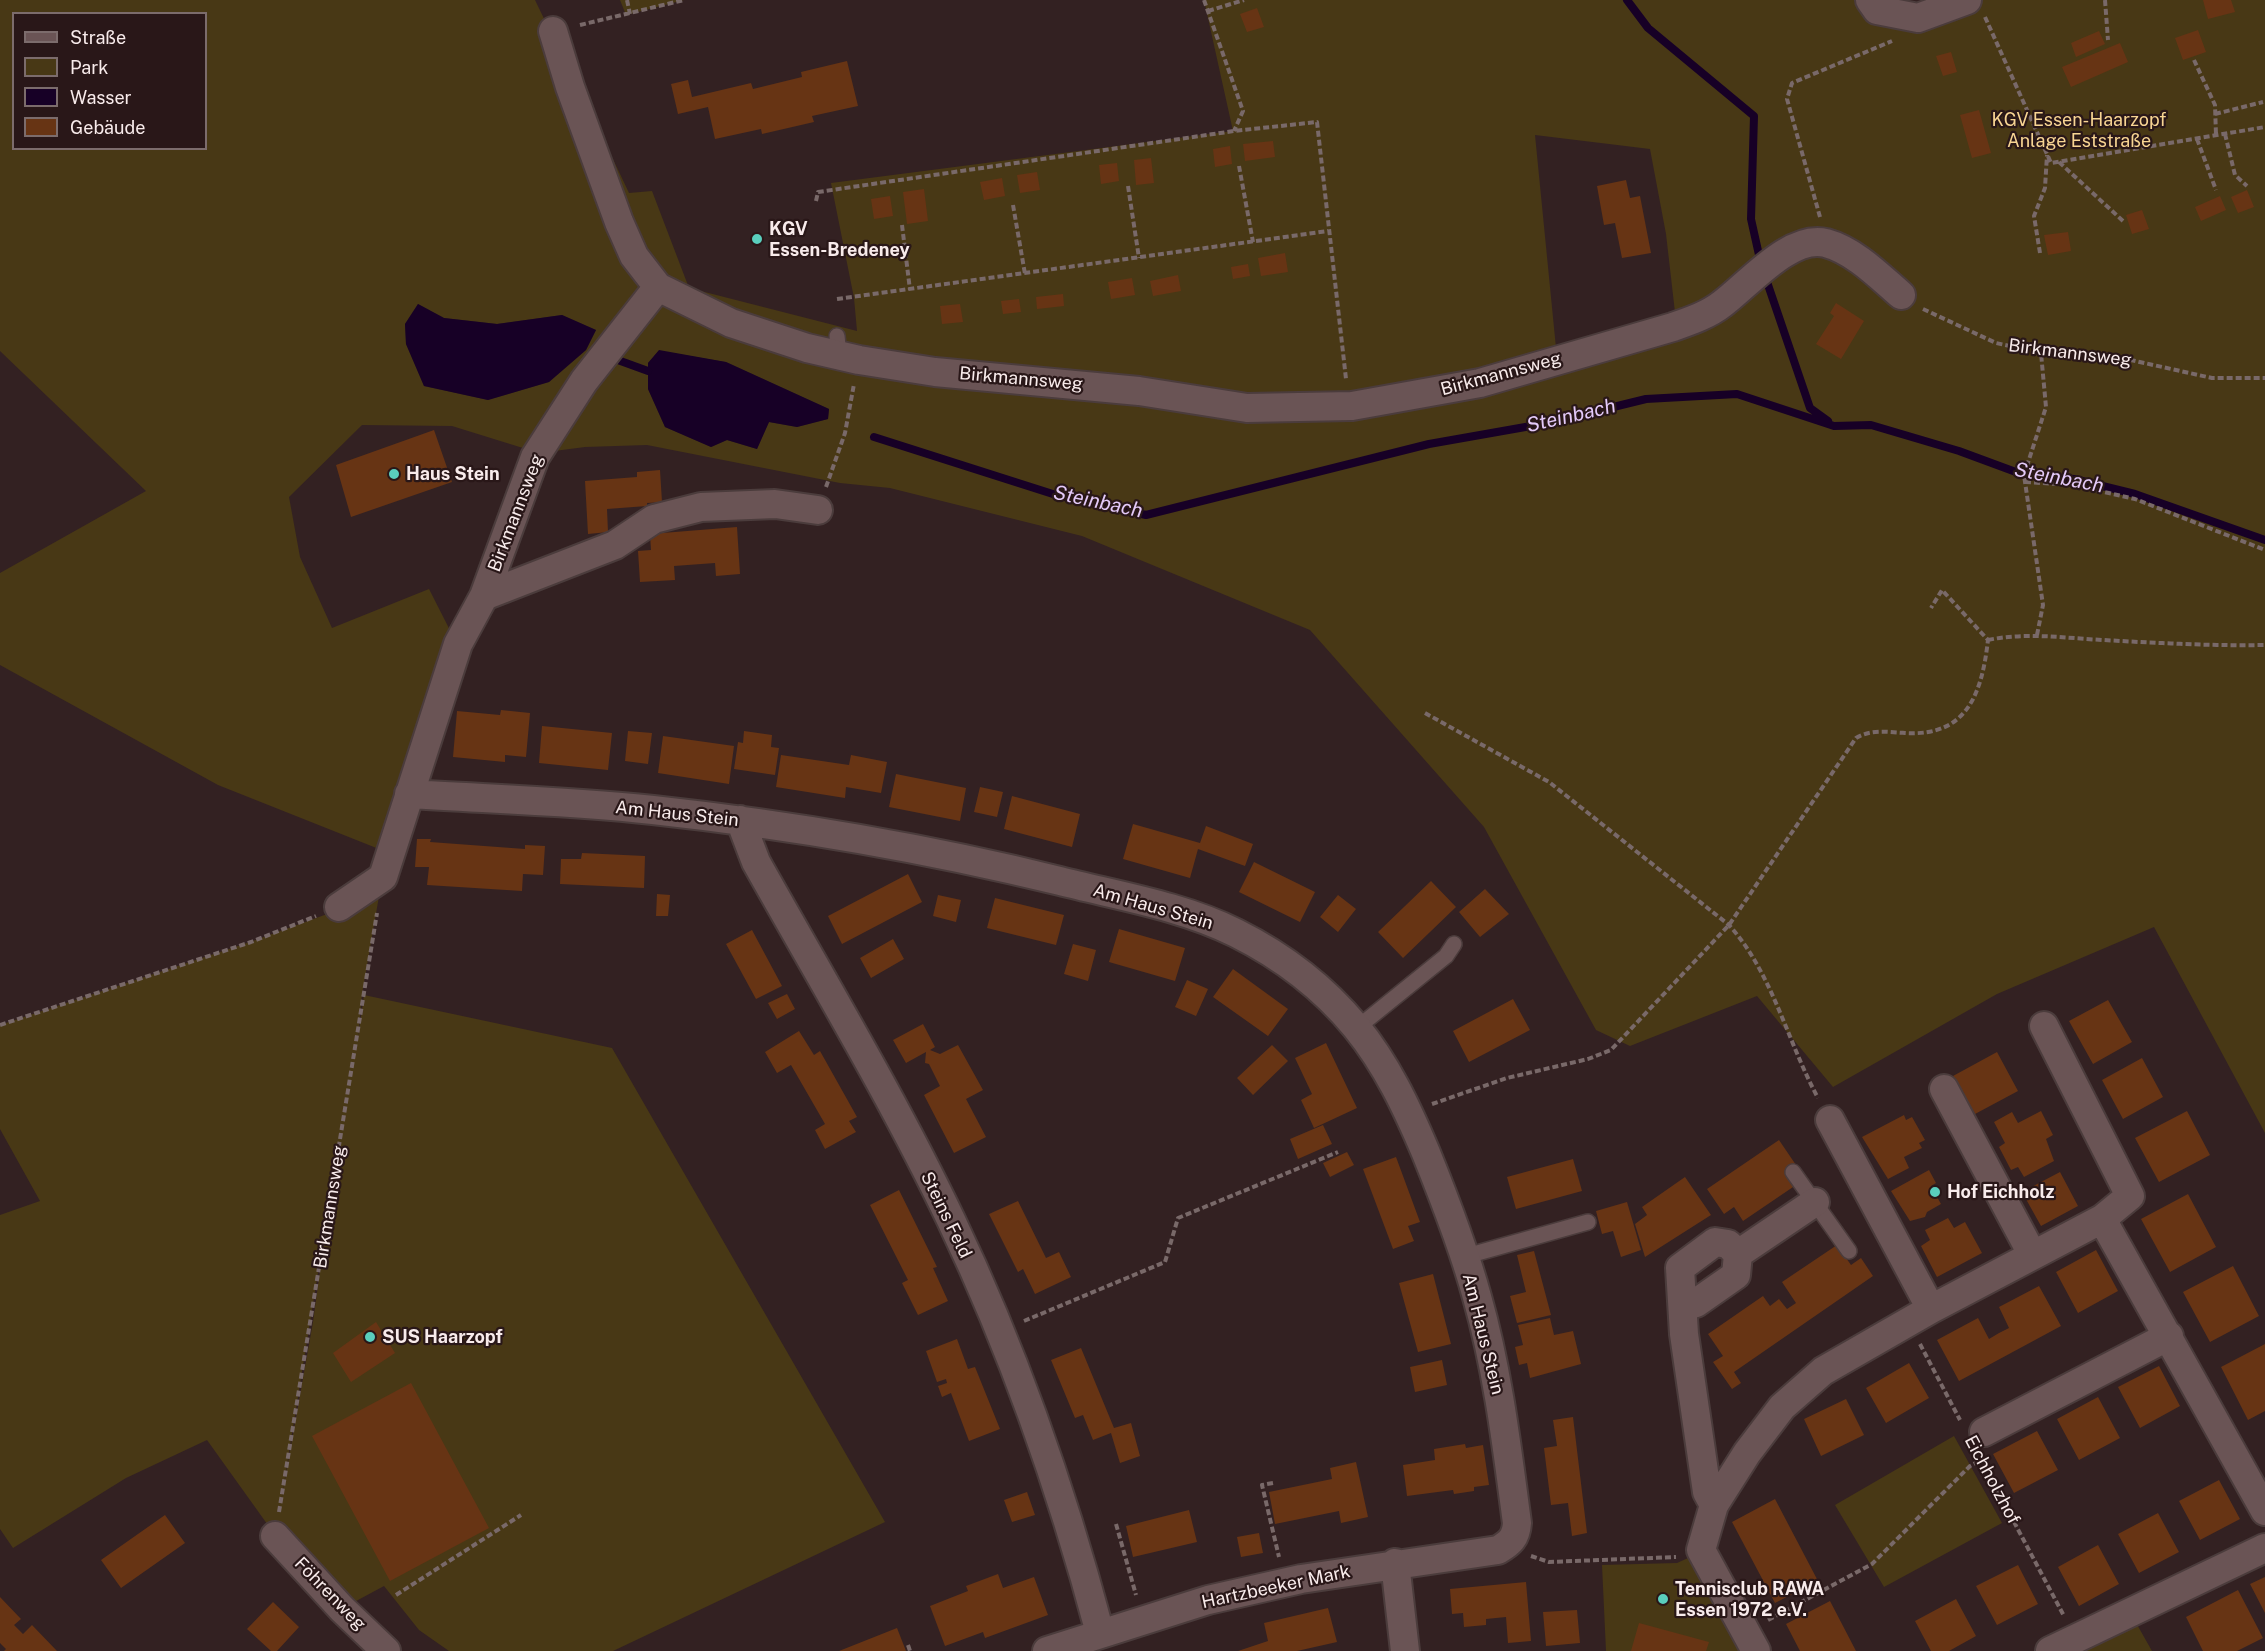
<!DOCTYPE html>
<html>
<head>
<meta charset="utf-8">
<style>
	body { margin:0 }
	#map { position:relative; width:2265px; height:1651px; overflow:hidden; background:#332122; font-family:"Public Sans",sans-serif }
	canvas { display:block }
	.legend { position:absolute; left:12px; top:12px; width:195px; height:138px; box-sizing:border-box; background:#291718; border:2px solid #7c6c6c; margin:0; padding:8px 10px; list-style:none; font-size:18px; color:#f8ebeb }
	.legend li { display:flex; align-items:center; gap:12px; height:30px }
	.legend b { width:30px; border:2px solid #7c6c6c }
</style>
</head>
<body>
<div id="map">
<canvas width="2265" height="1651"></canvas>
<ul class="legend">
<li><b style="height:8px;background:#6a5455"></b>Straße</li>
<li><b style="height:16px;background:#483815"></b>Park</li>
<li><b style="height:16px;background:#170026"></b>Wasser</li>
<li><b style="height:16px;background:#673414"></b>Gebäude</li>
</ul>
</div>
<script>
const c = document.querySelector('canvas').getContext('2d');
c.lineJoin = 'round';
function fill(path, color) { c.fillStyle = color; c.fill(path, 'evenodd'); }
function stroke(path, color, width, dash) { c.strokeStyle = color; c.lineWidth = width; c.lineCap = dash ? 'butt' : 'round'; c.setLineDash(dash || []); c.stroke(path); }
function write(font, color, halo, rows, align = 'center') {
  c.font = font + ' "Public Sans",sans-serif'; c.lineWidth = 4.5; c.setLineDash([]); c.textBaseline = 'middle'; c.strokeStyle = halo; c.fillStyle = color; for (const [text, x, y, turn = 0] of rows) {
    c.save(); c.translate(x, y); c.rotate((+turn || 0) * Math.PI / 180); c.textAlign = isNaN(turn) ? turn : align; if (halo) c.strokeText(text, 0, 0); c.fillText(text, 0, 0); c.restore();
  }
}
const green = new Path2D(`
	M0,0H535L549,29L565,25L564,56L629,193L652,191L689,288L857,331L854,298L831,183L1233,131L1204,0H1868L1876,11L1898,21L1962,0H2265V1133L2154,927L1997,994L1833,1087L1757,996L1630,1046L1596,1030L1484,827L1310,630L1082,536L890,488L840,483L647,445L585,447L539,453L452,426L362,425L289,497L300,557L332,628L429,589L457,644L389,853L218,785L0,665V573L146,491L0,351ZM14,14H206V148H14ZM1535,135L1650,149L1666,234L1676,321L1841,232L1844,233L1675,324L1481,383L1352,407L1248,411L1138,393L933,375L872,358L937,369L1140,388L1247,406L1350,404L1374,401L1480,382L1557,358ZM418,304L444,318L497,324L562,315L596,330L586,350L549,382L488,400L424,386L406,344L405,324ZM659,351L726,362L829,409L828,419L797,427L769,422L757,449L727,440L711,447L665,427L648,389V363Z
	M620,0H684L626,15Z
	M382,879L362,994L358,1039L364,995L612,1048L885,1522L613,1651H449L419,1630L384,1586L345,1607L275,1535L207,1440L126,1478L13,1548L0,1529V1215L40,1201L0,1129V1025L250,942L341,909ZM330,1198L313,1322L280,1508Z
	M1954,1436L2002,1523L1884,1587L1835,1505Z
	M1697,1554L1751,1651H1606L1602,1565L1677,1563Z
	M2131,1614L2152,1651H2059Z`);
const water = new Path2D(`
	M418,304L444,318L497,324L562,315L596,330L586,350L549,382L488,400L424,386L406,344L405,324Z
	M659,350L726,362L829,409L828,419L797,427L769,422L757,449L727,440L711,447L665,427L648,389V363Z`);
const stream = new Path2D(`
	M1627,0L1648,28L1754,116L1751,219L1761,264
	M1765,276L1810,408L1828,421
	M615,359L648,371
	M874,437L1056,495L1146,515L1429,444L1548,423L1646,399L1737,394L1834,426L1871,425L1959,451L2024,475L2074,479L2135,494L2265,540`);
const building = new Path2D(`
	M2203,0H2231L2235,12L2208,19Z
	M1257,8L1264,27L1247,32L1240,14Z
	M2198,30L2206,52L2183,60L2175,38Z
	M2099,31L2105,44L2076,57L2071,43Z
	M2120,43L2128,62L2071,87L2062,67Z
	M1951,52L1957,72L1943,76L1936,56Z
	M847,61L858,106L812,116L814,122L762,134L761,129L715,139L708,107L678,114L671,84L688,80L692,97L751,83L753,89L802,77L801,72Z
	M1979,110L1991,153L1972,158L1960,115Z
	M1273,141L1275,157L1245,161L1243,144Z
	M1230,146L1232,164L1215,167L1213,149Z
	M1151,158L1154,183L1136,185L1134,160Z
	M1117,163L1119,181L1101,184L1099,165Z
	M1037,172L1040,190L1020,193L1017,175Z
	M1002,178L1005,196L984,200L980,182Z
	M1626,180L1630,198L1640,196L1651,253L1622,258L1615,223L1604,225L1597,186Z
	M924,189L928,221L907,224L903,192Z
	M2247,190L2254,207L2238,213L2231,197Z
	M890,196L893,216L874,219L871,199Z
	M2220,196L2226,210L2201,221L2195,207Z
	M2142,210L2149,229L2132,234L2126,215Z
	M2068,232L2071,251L2048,255L2044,235Z
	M1285,253L1288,272L1261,276L1258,258Z
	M1248,264L1250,276L1233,279L1231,267Z
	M1178,275L1181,291L1153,296L1150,281Z
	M1132,278L1135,295L1111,299L1108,282Z
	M1063,294L1064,306L1037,309L1036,297Z
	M1019,299L1021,312L1003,314L1001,301Z
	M1836,303L1864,321L1841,359L1816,344L1834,316L1830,313Z
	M960,304L963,322L942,324L940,306Z
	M434,430L452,482L351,517L336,465Z
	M660,470L662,502L647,503V506L607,509L608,532L588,534L585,481L637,477V472Z
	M737,527L740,574L716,576L715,563L674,566L675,580L640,582L638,551L651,550L650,534Z
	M501,710L530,713L526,757L505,755V762L453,757L457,711L500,715Z
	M542,726L612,733L608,770L539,763Z
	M628,731L652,733L648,764L625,761Z
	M744,731L772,735L771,747L779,748L775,775L734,769L738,742L743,743Z
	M663,736L734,746L729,784L658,773Z
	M781,755L849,765L851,755L887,762L881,793L846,787L845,798L776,787Z
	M896,774L966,788L960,821L889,807Z
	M980,787L1003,792L997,817L974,812Z
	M1012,796L1080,814L1072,847L1004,829Z
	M1133,824L1200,843L1206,826L1253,844L1245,866L1198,849L1190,878L1123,859Z
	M417,839H431L430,842L525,849V845L545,846L543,875L523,874L522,891L427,885L429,867H415Z
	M582,853L645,856L644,888L560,884L561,859H581Z
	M1254,862L1315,892L1300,922L1239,892Z
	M908,874L922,902L842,944L828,916Z
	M1431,881L1456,907L1403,958L1378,932Z
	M1485,889L1509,914L1480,937L1459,912Z
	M657,894L670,895L668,916H656Z
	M938,895L961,900L956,922L933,916Z
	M1338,895L1356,909L1338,932L1320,917Z
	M995,898L1064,915L1056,945L987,928Z
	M1119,929L1185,948L1175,981L1109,962Z
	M752,930L782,986L756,999L726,944Z
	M893,939L904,959L871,978L860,958Z
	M1073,944L1096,950L1088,981L1064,974Z
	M1233,969L1288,1009L1268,1036L1213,997Z
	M1187,980L1208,989L1196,1016L1175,1007Z
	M787,994L795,1009L777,1019L768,1003Z
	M1513,999L1530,1030L1469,1062L1453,1031Z
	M2108,1000L2132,1042L2093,1064L2069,1021Z
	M923,1024L935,1047L930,1050L940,1054L958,1045L983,1090L966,1099L986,1137L954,1153L924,1095L940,1086L929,1064L925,1063L926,1052L906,1063L893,1040Z
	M799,1031L814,1055L820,1051L857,1117L849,1121L856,1132L825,1149L815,1130L825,1124L791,1065L777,1073L765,1052Z
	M1326,1043L1357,1108L1314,1128L1301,1100L1312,1094L1295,1058Z
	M1272,1045L1288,1061L1253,1095L1237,1078Z
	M1997,1052L2018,1091L1975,1114L1953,1076Z
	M2142,1058L2163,1097L2123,1119L2102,1080Z
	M2041,1111L2053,1135L2046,1139L2054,1161L2024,1177L2018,1167L2011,1170L1999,1147L2005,1143L1994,1122L2012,1112L2018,1123Z
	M2187,1111L2210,1155L2159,1182L2135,1138Z
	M1904,1115L1906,1120L1912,1117L1925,1140L1919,1143L1922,1148L1904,1157L1909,1168L1888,1179L1862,1137Z
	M1323,1125L1332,1144L1298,1159L1290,1139Z
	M1779,1140L1796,1165L1786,1171L1796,1185L1743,1221L1734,1207L1724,1214L1707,1189Z
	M1347,1152L1354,1165L1330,1177L1323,1163Z
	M1396,1157L1420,1222L1408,1226L1414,1241L1393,1249L1363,1169Z
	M1573,1159L1582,1191L1516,1209L1507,1177Z
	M1929,1170L1936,1183L1931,1186L1941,1204L1927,1212L1925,1217L1910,1221L1891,1191Z
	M2060,1172L2078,1206L2041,1226L2022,1192Z
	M1685,1177L1711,1215L1645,1257L1635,1224L1647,1215L1642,1207Z
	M899,1190L937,1267L933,1268L948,1301L918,1315L902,1283L908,1280L870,1205Z
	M2188,1194L2216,1247L2170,1272L2141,1219Z
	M1018,1201L1046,1258L1059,1252L1071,1277L1035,1294L1023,1269L1018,1272L989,1214Z
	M1627,1202L1641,1250L1621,1257L1613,1231L1602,1234L1596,1211Z
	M1948,1218L1954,1228L1965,1222L1982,1253L1937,1277L1921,1246L1930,1240L1925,1230Z
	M1837,1245L1851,1265L1861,1258L1873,1276L1734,1372L1741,1383L1732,1389L1713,1362L1723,1356L1708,1334L1763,1296L1770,1306L1779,1299L1787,1309L1796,1303L1782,1282Z
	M2096,1250L2118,1291L2078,1313L2056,1272Z
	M1534,1251L1551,1315L1517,1323L1510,1296L1526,1292L1517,1255Z
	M2233,1266L2259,1316L2210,1342L2183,1292Z
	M1433,1274L1451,1344L1418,1352L1399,1283Z
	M2039,1286L2061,1326L1959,1381L1937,1340L1978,1318L1989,1339L1999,1333L2009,1328L1999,1307Z
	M1550,1318L1554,1335L1573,1331L1581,1364L1530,1378L1527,1363L1519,1365L1515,1347L1523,1345L1518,1325Z
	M376,1322L395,1353L351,1382L333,1353Z
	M957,1339L968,1369L975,1367L1000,1429L969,1441L951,1393L942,1397L938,1386L947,1383L946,1379L937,1382L926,1351Z
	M2265,1344V1411L2248,1420L2221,1367Z
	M1081,1348L1114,1428L1131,1423L1140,1456L1120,1463L1111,1433L1093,1440L1083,1415L1075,1418L1051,1360Z
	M1442,1360L1447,1385L1415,1392L1410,1367Z
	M1909,1363L1929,1398L1886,1423L1866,1388Z
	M2159,1366L2180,1406L2140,1428L2118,1387Z
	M411,1383L489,1528L390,1581L312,1436Z
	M2098,1397L2120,1438L2079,1460L2057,1419Z
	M1846,1399L1864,1435L1821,1456L1804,1419Z
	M1573,1417L1587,1533L1572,1536L1568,1503L1551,1505L1544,1448L1557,1446L1553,1420Z
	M2037,1431L2058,1470L2014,1493L1993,1454Z
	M1465,1444L1466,1448L1483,1445L1489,1485L1474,1487V1491L1454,1494L1453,1490L1407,1496L1403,1465L1435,1460L1434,1449Z
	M1356,1462L1368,1517L1341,1523L1339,1511L1275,1524L1269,1492L1332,1479L1330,1468Z
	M2219,1480L2240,1519L2200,1540L2179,1501Z
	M1027,1492L1035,1515L1012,1522L1004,1500Z
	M1775,1499L1818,1581L1775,1603L1732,1522Z
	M1189,1510L1197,1542L1133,1557L1126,1526Z
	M2158,1513L2179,1552L2139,1573L2118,1534Z
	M165,1515L185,1543L121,1588L101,1560Z
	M1259,1533L1263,1553L1241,1557L1237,1537Z
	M2098,1545L2119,1584L2079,1606L2058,1567Z
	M2018,1565L2038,1604L1997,1625L1976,1586Z
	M998,1574L1003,1588L1034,1577L1048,1615L985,1638L983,1632L945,1646L930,1606L968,1591L966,1586Z
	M2265,1577V1613L2250,1584Z
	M1526,1582L1531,1641L1508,1643L1506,1617L1486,1619V1625L1464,1627L1463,1613L1452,1614L1450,1589Z
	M2238,1590L2263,1638L2237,1651H2203L2186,1617Z
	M0,1597L21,1619L14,1625L23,1634L32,1625L57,1651H4L6,1649L0,1643Z
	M1956,1599L1976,1636L1949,1651H1931L1915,1621Z
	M1830,1601L1856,1651H1800L1786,1624Z
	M273,1602L299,1627L277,1651H271L247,1629Z
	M1328,1608L1337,1642L1297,1651H1238L1268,1641L1264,1623Z
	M1577,1610L1580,1643L1546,1646L1543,1612Z
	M1639,1623L1709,1642L1706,1651H1631Z
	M897,1628L906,1651H839Z`);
const path = new Path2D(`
	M627,0L630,14
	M1204,0L1243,111L1234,131
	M2105,0L2108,40
	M1208,11L1244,0
	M1985,17L2051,163L2265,127
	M580,25L684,0
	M2194,60L2215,105L2216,135
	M2215,114L2263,102
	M2225,134L2235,175L2247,186
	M2197,139L2216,190
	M2059,162L2123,221
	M1239,166L1253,242
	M1128,186L1139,258
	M816,201L818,192L1234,131L1317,122L1346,379
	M1013,205L1025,274
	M1820,217L1787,99L1792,83L1892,41
	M902,225L910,290
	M2040,253L2034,216L2045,188L2047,155
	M837,299L1328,231
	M1923,309L1996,343L2041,353H2099L2212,378H2265
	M2025,482L2073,485L2135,499L2265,550
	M826,487L845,433L854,384
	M2037,635L2043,605L2024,475L2046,407L2041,353
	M1988,640C2026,632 2064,638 2103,640C2157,643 2211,646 2265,645
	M1425,713L1549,782L1729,925C1773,974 1787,1041 1818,1098
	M0,1025L251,942L316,916
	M1432,1104L1507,1078L1588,1059L1611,1050L1729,925L1856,738C1871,729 1888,732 1905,733C1968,737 1982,692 1988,640L1942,590L1931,608
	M1024,1321L1165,1262L1178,1218L1338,1152
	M1920,1344L1960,1420
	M1980,1458L2064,1616
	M1273,1483L1262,1485L1279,1557
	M279,1512L377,913
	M1116,1524L1136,1595
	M1531,1556L1549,1562L1676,1557
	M396,1595L521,1515
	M1768,1620L1872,1564L1970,1466L1981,1460
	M908,1645L910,1651`);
const lane = new Path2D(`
	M837,336L839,355
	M1357,1028L1446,956L1454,944
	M1793,1172L1849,1251
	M1463,1257L1588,1222`);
const street = new Path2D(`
	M1870,0L1877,10L1918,18L1967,0
	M553,31L570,87L619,222L634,256L658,287
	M484,596L615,545L654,519L701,507L775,504L818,510
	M409,794C490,799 572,801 653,810C791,825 926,848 1060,881C1119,896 1182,906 1236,933C1282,956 1323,987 1356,1027C1387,1065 1407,1108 1426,1153C1445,1200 1464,1249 1477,1297C1498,1371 1507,1448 1517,1523C1516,1538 1510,1543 1498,1550L1301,1579L1208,1600L1047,1651
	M740,820L756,862C822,980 893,1098 951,1220C1015,1354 1062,1490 1100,1633
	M339,907L383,877L458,644L484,596L535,457L584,381L658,287L731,323L807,348L859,360L935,372L1139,391L1247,408L1352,406L1480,383L1673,327C1690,321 1708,315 1722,304C1748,285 1790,234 1826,243C1855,251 1879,276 1901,295
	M2044,1026L2130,1196L2102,1219
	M1944,1089L2032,1254
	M1830,1120L1931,1309
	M1738,1254L1815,1202
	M1683,1306L1696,1303L1736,1275L1738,1254L1728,1244L1715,1242L1680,1268L1684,1334L1707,1492L1714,1505
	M1984,1432L2169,1336
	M275,1536L342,1609L386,1651
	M1395,1563L1405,1651
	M1756,1651L1701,1550L1714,1505L1747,1453L1782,1407L1823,1371L1931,1309L2102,1219L2265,1511
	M2050,1651L2265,1548`);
const markers = [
	[757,239,6,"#5acebd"],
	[394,474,6,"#5acebd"],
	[1935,1192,6,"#5acebd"],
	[370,1337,6,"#5acebd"],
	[1663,1599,6,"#5acebd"]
];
const parkNames = [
	["KGV Essen-Haarzopf",2079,120],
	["Anlage Eststraße",2079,141]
];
const poiNames = [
	["KGV",769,229],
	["Essen-Bredeney",769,250],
	["Haus Stein",406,474],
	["Hof Eichholz",1947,1192],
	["SUS Haarzopf",382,1337],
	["Tennisclub RAWA",1675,1589],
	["Essen 1972 e.V.",1675,1610]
];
const streetNames = [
	["Birkmannsweg",2070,353,7],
	["Birkmannsweg",1501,374,-15],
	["Birkmannsweg",1021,379,5],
	["Birkmannsweg",516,513,-69],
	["Am Haus Stein",677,814,6],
	["Am Haus Stein",1153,907,16],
	["Birkmannsweg",330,1207,-81],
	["Steins Feld",946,1215,64],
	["Am Haus Stein",1483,1334,76],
	["Eichholzhof",1992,1480,62],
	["Hartzbeeker Mark",1276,1587,-12],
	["Föhrenweg",330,1594,46]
];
const waterNames = [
	["Steinbach",1571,416,-13],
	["Steinbach",2059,478,11],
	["Steinbach",1098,502,12]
];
fill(green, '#483815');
fill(water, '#170026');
stroke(stream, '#170026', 8);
fill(building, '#673414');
stroke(lane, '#4b3c3c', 18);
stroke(street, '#4b3c3c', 32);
stroke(path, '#796969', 4, [6, 3]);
stroke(lane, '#6a5455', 15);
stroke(street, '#6a5455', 28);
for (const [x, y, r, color] of markers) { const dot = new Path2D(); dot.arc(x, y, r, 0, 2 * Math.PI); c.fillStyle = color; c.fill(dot); stroke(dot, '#291718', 2); }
write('18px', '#f8d593', '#291718', parkNames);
write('bold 18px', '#f8ebeb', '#291718', poiNames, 'left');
write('18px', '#f8ebeb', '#291718', streetNames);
write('italic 20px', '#e4caf9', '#291718', waterNames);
</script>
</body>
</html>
